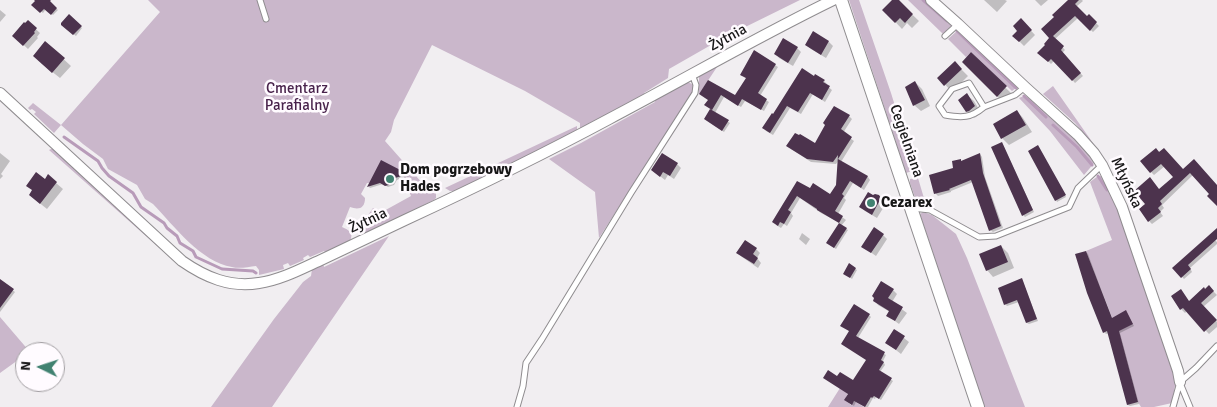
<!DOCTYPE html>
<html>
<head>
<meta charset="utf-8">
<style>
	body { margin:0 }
	#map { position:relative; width:1217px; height:407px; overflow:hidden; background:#f1eef1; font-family:Signika,sans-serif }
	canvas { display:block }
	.north { position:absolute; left:15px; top:342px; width:50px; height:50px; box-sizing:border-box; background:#fffbff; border:1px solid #a29fa2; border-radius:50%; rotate:274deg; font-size:14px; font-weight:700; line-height:20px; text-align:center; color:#171617 }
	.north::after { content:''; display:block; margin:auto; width:18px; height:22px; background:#418271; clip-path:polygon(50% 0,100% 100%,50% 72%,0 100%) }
</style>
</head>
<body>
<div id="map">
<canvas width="1217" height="407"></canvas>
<div class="north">N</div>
</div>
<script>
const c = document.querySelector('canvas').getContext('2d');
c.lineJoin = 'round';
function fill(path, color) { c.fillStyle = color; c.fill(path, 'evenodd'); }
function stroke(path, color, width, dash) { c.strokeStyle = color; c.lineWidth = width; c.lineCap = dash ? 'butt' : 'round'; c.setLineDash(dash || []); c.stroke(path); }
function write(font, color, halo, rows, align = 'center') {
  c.font = font + ' Signika,sans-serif'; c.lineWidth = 5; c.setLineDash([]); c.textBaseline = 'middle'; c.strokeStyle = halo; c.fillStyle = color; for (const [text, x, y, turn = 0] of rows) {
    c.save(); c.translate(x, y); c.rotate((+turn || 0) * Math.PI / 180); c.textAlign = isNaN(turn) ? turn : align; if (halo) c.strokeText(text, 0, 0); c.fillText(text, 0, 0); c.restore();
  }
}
const green = new Path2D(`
	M148,0H800L725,37L669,69L668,78L644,93L646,96L580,130V123L525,91L432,45L394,120L391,132L385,141L431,193L436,192V198L434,200L367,233H363L360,232L366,218L373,208L382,212L411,196L403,175L369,183H367L361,194L365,198C365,209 358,210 350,207L342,227C349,230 354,233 350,241L326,253L324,251L310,257L308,255L303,258L304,260L290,266L288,263L283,265L284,269L259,275V270L256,266C248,267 239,269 232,267C201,262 174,226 153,204L145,199L137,185L108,169L103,159L83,144L61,125L54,133L34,114L36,112L32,109L30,110L28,108L33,103L61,125L160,12Z
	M849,0H859L891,93L915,170L906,173Z
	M908,0H925L953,24L943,34Z
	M958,30L1014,82L1016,88L1012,91L971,52L966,57L948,39Z
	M753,45L752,49L751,47L719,64L699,94V77L700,74Z
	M685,82L690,83L693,85V92L599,238L595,192L549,159L581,143L655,102L654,99Z
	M1053,86L1095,146L1075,123L1043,94Z
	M1024,96L1031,99L1071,135L1093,159L1095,162L1084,175L1050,131L1019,98Z
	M577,126V132L454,191H450L445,188Z
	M51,149H53L76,168L173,260L49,150Z
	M1098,176H1102L1107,182L1119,213L1176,377L1175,386L1172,403L1154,407H1141L1138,402L1118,329L1116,328L1086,251L1112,240L1090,182Z
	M918,178L926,205L916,200L910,183V179Z
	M923,212L932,215L956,234L967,258L1025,407H984L920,214Z
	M389,236L272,407H211L274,319L303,282L311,276L312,269L323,263L324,267Z
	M0,317L30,352H25V355L0,373Z
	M840,388L848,393L845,400L851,405L854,401L864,407H828Z`);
const shadow = new Path2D(`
	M37,0H47L58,10L53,15L46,9L43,13L33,5Z
	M894,0H897L919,21L912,28L907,23L902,29L884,10Z
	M984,0H1005L1007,1L997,12Z
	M1035,0H1048L1041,6Z
	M1070,0H1082L1083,1L1076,7L1087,18L1089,16L1099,26L1093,32L1078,18L1055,39L1065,50L1062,53L1083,76L1075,83L1055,60L1051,64L1047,60L1051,38Z
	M0,10L6,15L0,22Z
	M69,16L82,28L76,36L64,27Z
	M1021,20L1035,35L1024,46L1014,36L1019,31Z
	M28,22L40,33L37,37L38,38L28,49L14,36Z
	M829,42L833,46L826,58L811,49L806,45Z
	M46,43L71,66L60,78L41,63Z
	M797,48L801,52L793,66L779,58L775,53Z
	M971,54L1012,94L1004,103L963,62Z
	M955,63L968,76L952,92L939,78Z
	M775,65L778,67L760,96L769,102L764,111L745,101L741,107L724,97L715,113L730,123L724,132L705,119L711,109L709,100V82L736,97L747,79L742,75Z
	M816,76L824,81L827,84L826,85L832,90L825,102L813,94L801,114L790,108L773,135L766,131L764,128Z
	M915,82L922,89L930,106L921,111L914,105Z
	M967,95L974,101L981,113L976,117L974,118L967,111Z
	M1017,111L1023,118L1032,132L1009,145L1002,138Z
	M849,116L852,119L843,133L854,141L841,162L868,177L870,180L864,190L853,183L844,198L846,200L838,214L846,220L841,226L848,230L836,249L827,243L840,223L821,213L800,198L791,213L793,216L787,226L784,224L781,228L776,225L798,182L810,190L831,196L837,185L839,160L836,164L811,162L791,149L815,145Z
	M1003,145L1034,212L1025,217L1023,215Z
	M1038,146L1066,197L1057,202L1056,200Z
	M1156,149L1183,171L1194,161L1217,186V204L1211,194L1193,175L1162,205L1164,208L1160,212L1163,216L1152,224L1149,221L1160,191L1175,177L1165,166L1154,175L1151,172Z
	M0,153L10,161L1,174L3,176L0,179Z
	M980,154L982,157L985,177L1003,228L993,232L990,230L973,182L951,191V192L938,196L936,194L930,176L955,169L961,161L962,162Z
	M382,162L408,175L409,176L397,180L394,185L388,187L383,184L370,188L369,187Z
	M677,164L681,168L674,179L668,175L665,180L652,170Z
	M45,181L56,183L63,189L47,209L37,201Z
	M873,196L880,197L884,202L885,205L877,218L865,211L860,206Z
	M802,233L810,239L806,245L799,239Z
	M883,235L887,239L876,256L863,247Z
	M1211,236L1217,242V244L1190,268L1192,272L1184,279L1174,268Z
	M1001,246L1008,253L1014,268L993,277L987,270Z
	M756,249L760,253L757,258L761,263L758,268L742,257L738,253Z
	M1086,252L1088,254L1112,319L1127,314L1134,326L1120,333L1139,404L1130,406L1128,405L1109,333L1106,334L1104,332Z
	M850,265L857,270L852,279L847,275Z
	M0,280L15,292L0,312Z
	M1023,282L1038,321L1029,324L1027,323L1019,302L1007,306L1005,304Z
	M1209,287L1217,295L1203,307L1217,322V327L1209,334L1187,311L1185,313L1181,309Z
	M893,290L897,294L892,302L907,313L899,324L888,316L890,312L878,305L874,300Z
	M869,315L871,317L858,338L886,355L883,361L885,365L880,372L893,381L881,400L876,397L875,399L873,398L868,407H865L856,402L854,406L848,402L850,394L838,378L853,382L868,360L842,344Z
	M895,331L909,342L901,354L887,343Z`);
const stream = new Path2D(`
	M923,0L947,21
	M957,31L1016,88
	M1024,96L1046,117
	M1053,125L1077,147L1092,165
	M64,137L98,161L102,168L109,176L133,193L141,207L164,223L167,228L177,236L180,243L193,251L196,257L222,269L253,271L256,273
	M1098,176L1107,190`);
const building = new Path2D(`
	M34,0H51L50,1L57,8L51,15L44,9L40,13L31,5L35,1Z
	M892,0H899L913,14L905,23L900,18L895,23L882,10Z
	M1068,0H1079L1075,4L1087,16L1089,14L1097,22L1090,31L1075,16L1053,36L1064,46L1061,50L1081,73L1072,81L1051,59L1048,62L1037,53L1045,45L1044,44L1049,38L1041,29L1054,17L1052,15Z
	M69,14L82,26L73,35L61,25V23Z
	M1021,18L1032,30L1019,42L1012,36L1017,31L1013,26Z
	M28,20L37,28L34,32L35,33L23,46L12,36L24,22L25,23Z
	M813,31L829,41L821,55L805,45Z
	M783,38L798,47L788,63L774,54Z
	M45,41L65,58L52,73L33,56Z
	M754,50L776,64L758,93L767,99L761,110L742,99L738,106L721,95L712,110L704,105L708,100L699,94L708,80L735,95L746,78L740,75Z
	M971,52L1007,86L997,97L962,62Z
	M955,61L962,69L944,86L937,78Z
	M802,68L814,76L815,74L825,80L823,82L830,86L822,100L810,93L798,112L787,106L770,133L762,128L772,113L773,114Z
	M915,81L925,100L913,106L905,87Z
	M967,93L975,106L969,111L966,112L958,100Z
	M834,106L850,115L841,129L852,137L838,159L868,176L861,188L850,181L842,194L844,196L835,211L843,216L839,223L817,210V209L797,196L788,210L791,212L784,224L780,222L778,226L772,222L797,181L810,188L813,183L830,194L836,185L838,155L833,162L807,159L786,146L795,133L799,135L800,134L815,143L825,125L823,123Z
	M710,109L729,120L722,131L704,119Z
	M1017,110L1026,125L1001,139L993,124Z
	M1002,142L1033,210L1022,216L991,147Z
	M1038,145L1066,195L1055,201L1028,151Z
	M1156,148L1159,152L1164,148L1183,169L1194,159L1217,185V206L1207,196L1209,194L1190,173L1160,201L1162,204L1158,208L1161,212L1148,222L1139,209L1145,204L1134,191L1150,177L1159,189L1173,177L1161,164L1150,173L1140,161Z
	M662,153L678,163L670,176L663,172L660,177L651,170Z
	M980,153L983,173L1001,226L989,231L971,180L949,189L950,190L934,194L929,175L953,168L952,161L961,159V161Z
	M381,160L408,174L395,178L392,184L385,186L380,183L367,187Z
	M36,172L45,179L48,174L57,182L40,204L29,195L32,190L26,186Z
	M868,192L873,195L875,194L879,195L881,198L872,215L859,207Z
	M839,223L847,228L834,248L826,243Z
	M874,227L884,234L871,253L861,247Z
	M1217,228V239L1188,265L1191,269L1181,278L1172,268Z
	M745,240L757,248L753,254L758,258L754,264L736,253Z
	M1001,245L1008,262L986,271L979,254Z
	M1086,251L1112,318L1126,310L1133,324L1119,331L1138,402L1127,405L1107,331L1103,333L1087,293L1075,254Z
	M849,263L856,268L850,278L843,274Z
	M1022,278L1037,319L1026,323L1017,300L1004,305L998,288Z
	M0,279L14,289L0,308Z
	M881,281L894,289L888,298L903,307L895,321L886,316L889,311L873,301L874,298L872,296Z
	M1209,285L1214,291L1201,303L1217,320L1204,332L1183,308L1180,310L1171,296L1181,289L1189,301L1204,287L1205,289Z
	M854,304L870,314L856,336L885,352L881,360L884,362L879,370L892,378L879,399L874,396L872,398L871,397L865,407L854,401L852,405L844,400L848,394L823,378L828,370L837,376L840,372L853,380L866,360L841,344L849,331L840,326Z
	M894,329L905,336L896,350L885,343Z`);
const service = new Path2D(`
	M260,0L266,19
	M945,36L958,24
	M984,107C971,118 962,118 945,115L939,106L952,89L969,83L984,107L1015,95L1025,87
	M912,208L930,210L979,237L996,236L1069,207L1078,188L1102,165
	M1180,383L1190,407
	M517,407L523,386L526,363L542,339L631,193L695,93L696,85L692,74
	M1173,407L1180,382L1196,368L1217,346`);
const minor = new Path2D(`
	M931,0L958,24L1025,87L1078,135L1094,153L1102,165L1122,207L1178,371L1180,382
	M0,93L182,261C205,277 230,288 259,283C281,280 303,268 323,259C350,246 378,233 405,220C474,188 542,155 609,119C683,80 757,37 833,0`);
const tertiary = new Path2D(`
	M841,0L978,407`);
const markers = [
	[390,179,5,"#418271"],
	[871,203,5,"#418271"]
];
const streetNames = [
	["Żytnia",728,38,-28],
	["Cegielniana",906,141,71],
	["Młyńska",1126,183,65],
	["Żytnia",368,221,-25]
];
const parkNames = [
	["Cmentarz",297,89],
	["Parafialny",297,106]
];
const poiNames = [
	["Dom pogrzebowy",400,170],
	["Hades",400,187],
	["Cezarex",881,203]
];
fill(green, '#cab7cb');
fill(shadow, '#0003');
stroke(stream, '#b89bb9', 3);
fill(building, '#4c334d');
stroke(service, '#8f8c8f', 7);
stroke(minor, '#8f8c8f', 12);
stroke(tertiary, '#8f8c8f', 14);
stroke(service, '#fff', 5);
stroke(minor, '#fff', 10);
stroke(tertiary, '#fff', 12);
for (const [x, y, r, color] of markers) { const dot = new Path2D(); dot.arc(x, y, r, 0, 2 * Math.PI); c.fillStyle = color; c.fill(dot); stroke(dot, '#fffbff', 2); }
write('15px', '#171617', '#fffbff', streetNames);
write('15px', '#49234c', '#fffbff', parkNames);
write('bold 15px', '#171617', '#fffbff', poiNames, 'left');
</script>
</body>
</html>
